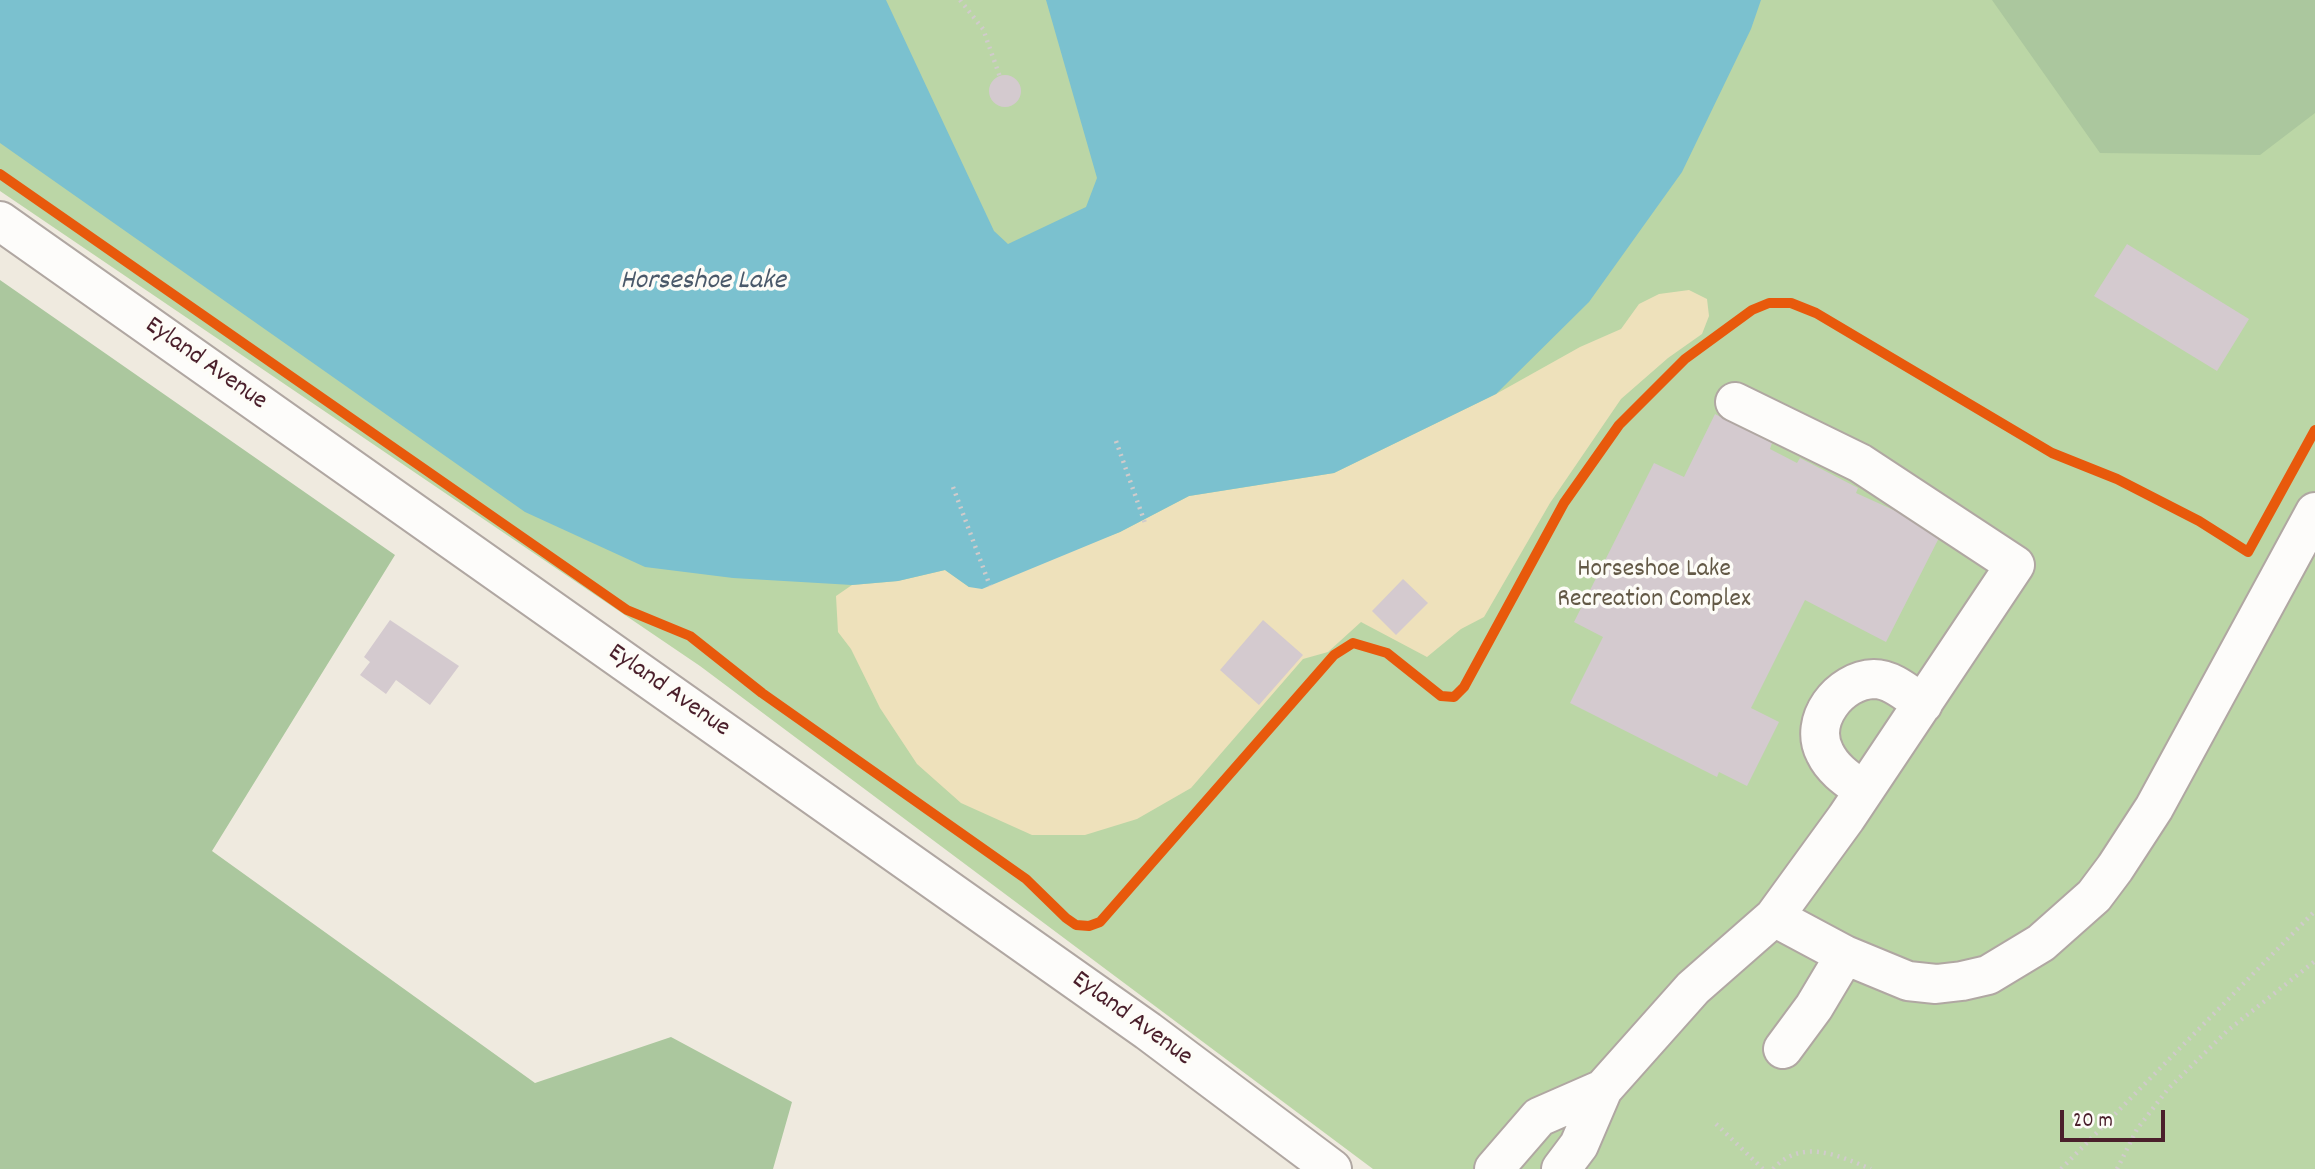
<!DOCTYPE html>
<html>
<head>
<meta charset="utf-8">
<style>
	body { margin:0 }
	#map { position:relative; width:2315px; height:1169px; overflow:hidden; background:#efeadf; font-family:Dekko,sans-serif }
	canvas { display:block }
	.scale { position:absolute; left:2060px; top:1110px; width:105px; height:32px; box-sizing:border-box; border:4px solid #4a1f2b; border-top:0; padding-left:9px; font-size:21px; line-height:24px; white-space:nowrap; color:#4a1f2b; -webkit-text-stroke:5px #fdfcf7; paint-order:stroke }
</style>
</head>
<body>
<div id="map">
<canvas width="2315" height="1169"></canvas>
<div class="scale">20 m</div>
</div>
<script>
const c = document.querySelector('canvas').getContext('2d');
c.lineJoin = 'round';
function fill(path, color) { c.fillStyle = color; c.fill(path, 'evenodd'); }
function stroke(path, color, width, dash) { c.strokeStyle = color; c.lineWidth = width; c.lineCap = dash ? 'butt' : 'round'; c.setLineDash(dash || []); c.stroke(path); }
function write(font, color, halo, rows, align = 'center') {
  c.font = font + ' Dekko,sans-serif'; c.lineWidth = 7; c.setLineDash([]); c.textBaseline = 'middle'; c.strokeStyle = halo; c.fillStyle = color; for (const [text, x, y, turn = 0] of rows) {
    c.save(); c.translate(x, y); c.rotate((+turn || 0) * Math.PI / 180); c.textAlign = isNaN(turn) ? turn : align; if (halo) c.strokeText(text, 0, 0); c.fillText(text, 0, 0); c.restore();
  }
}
const green = new Path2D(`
	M0,0H2315V1169H1373L700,666L0,191Z`);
const forest = new Path2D(`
	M1992,0H2315V113L2260,155L2100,153Z
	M0,280L395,555L212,851L535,1083L671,1037L792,1102L773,1169H0Z`);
const sand = new Path2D(`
	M1689,290L1707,299L1709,316L1702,334L1668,358L1621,399L1550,503L1484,617L1461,629L1427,657L1361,622L1328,652L1303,659L1191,788L1137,819L1085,835H1032L961,803L917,764L880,708L851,649L838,632L836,596L852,585L898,581L945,570L969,587L1120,532L1189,496L1334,473L1496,394L1580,347L1621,329L1639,304L1659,294Z`);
const water = new Path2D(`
	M0,0H886L994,231L1008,244L1086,207L1097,178L1046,0H1761L1751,29L1682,172L1589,302L1496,394L1334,473L1189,496L1120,532L982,589L969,587L945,570L898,581L852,585L733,578L645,567L525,512L0,143Z`);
const building = new Path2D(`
	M989 91a16 16 0 1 1 32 0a16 16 0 1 1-32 0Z
	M2127,244L2249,319L2217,371L2094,296Z
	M1715,414L1772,443L1770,449L1797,463L1800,458L1858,488L1856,493L1942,532L1886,642L1805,600L1751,708L1779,722L1747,786L1719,772L1717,777L1570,703L1603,637L1574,622L1654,463L1684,477Z
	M1403,579L1428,603L1396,635L1372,611Z
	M390,620L459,666L430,705L396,680L386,694L360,675L370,662L364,657Z
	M1263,620L1303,655L1259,705L1220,670Z`);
const path = new Path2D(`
	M960,0L983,29L1000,77
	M1116,441L1145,523
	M953,487L990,586
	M1716,1124L1763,1169
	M1773,1169C1802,1138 1837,1155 1871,1169
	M2061,1169L2315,911
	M2117,1169L2137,1129L2168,1089L2227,1031L2315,961`);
const minor = new Path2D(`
	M0,221L1148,1031L1332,1169
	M1864,791C1849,780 1833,770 1825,753C1808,721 1839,680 1874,679C1892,679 1908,694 1923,704
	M1774,917L1845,955L1908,981L1936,984L1962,981L1988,975L2041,943L2094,896L2115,868L2154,808L2315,512
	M1783,1049L1814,1007L1845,955
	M1494,1169L1539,1117L1603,1089
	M1561,1169L1579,1145L1603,1089L1693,988L1774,917L1846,818L2015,565L1860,463L1735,402`);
const cycleway = new Path2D(`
	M0,174L627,610L690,636L762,693L1026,879L1066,918L1076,925L1089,926L1100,922L1334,655L1353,643L1387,653L1441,696L1454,697L1464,687L1564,503L1619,425L1685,359L1752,310L1769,303H1791L1816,313L2052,453L2117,479L2199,521L2248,552L2315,430`);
const streetNames = [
	["Eyland Avenue",205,365,35],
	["Eyland Avenue",668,692,35],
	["Eyland Avenue",1131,1020,36]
];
const parkNames = [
	["Horseshoe Lake",1654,571],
	["Recreation Complex",1654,601]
];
const waterNames = [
	["Horseshoe Lake",703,283]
];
fill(green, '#bbd6a6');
fill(forest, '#abc79e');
fill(sand, '#eee1bb');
fill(water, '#7bc1cf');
fill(building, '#d4cacf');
stroke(minor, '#b0a7a2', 42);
stroke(path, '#d0cbcb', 4.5, [2, 5]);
stroke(minor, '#fdfcfa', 38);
stroke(cycleway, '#e8590c', 10);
write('26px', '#4a1f2b', '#fdfcf7', streetNames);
write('26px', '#635946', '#fdfcf7', parkNames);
write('italic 28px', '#4a596a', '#fdfcf7', waterNames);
</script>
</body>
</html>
